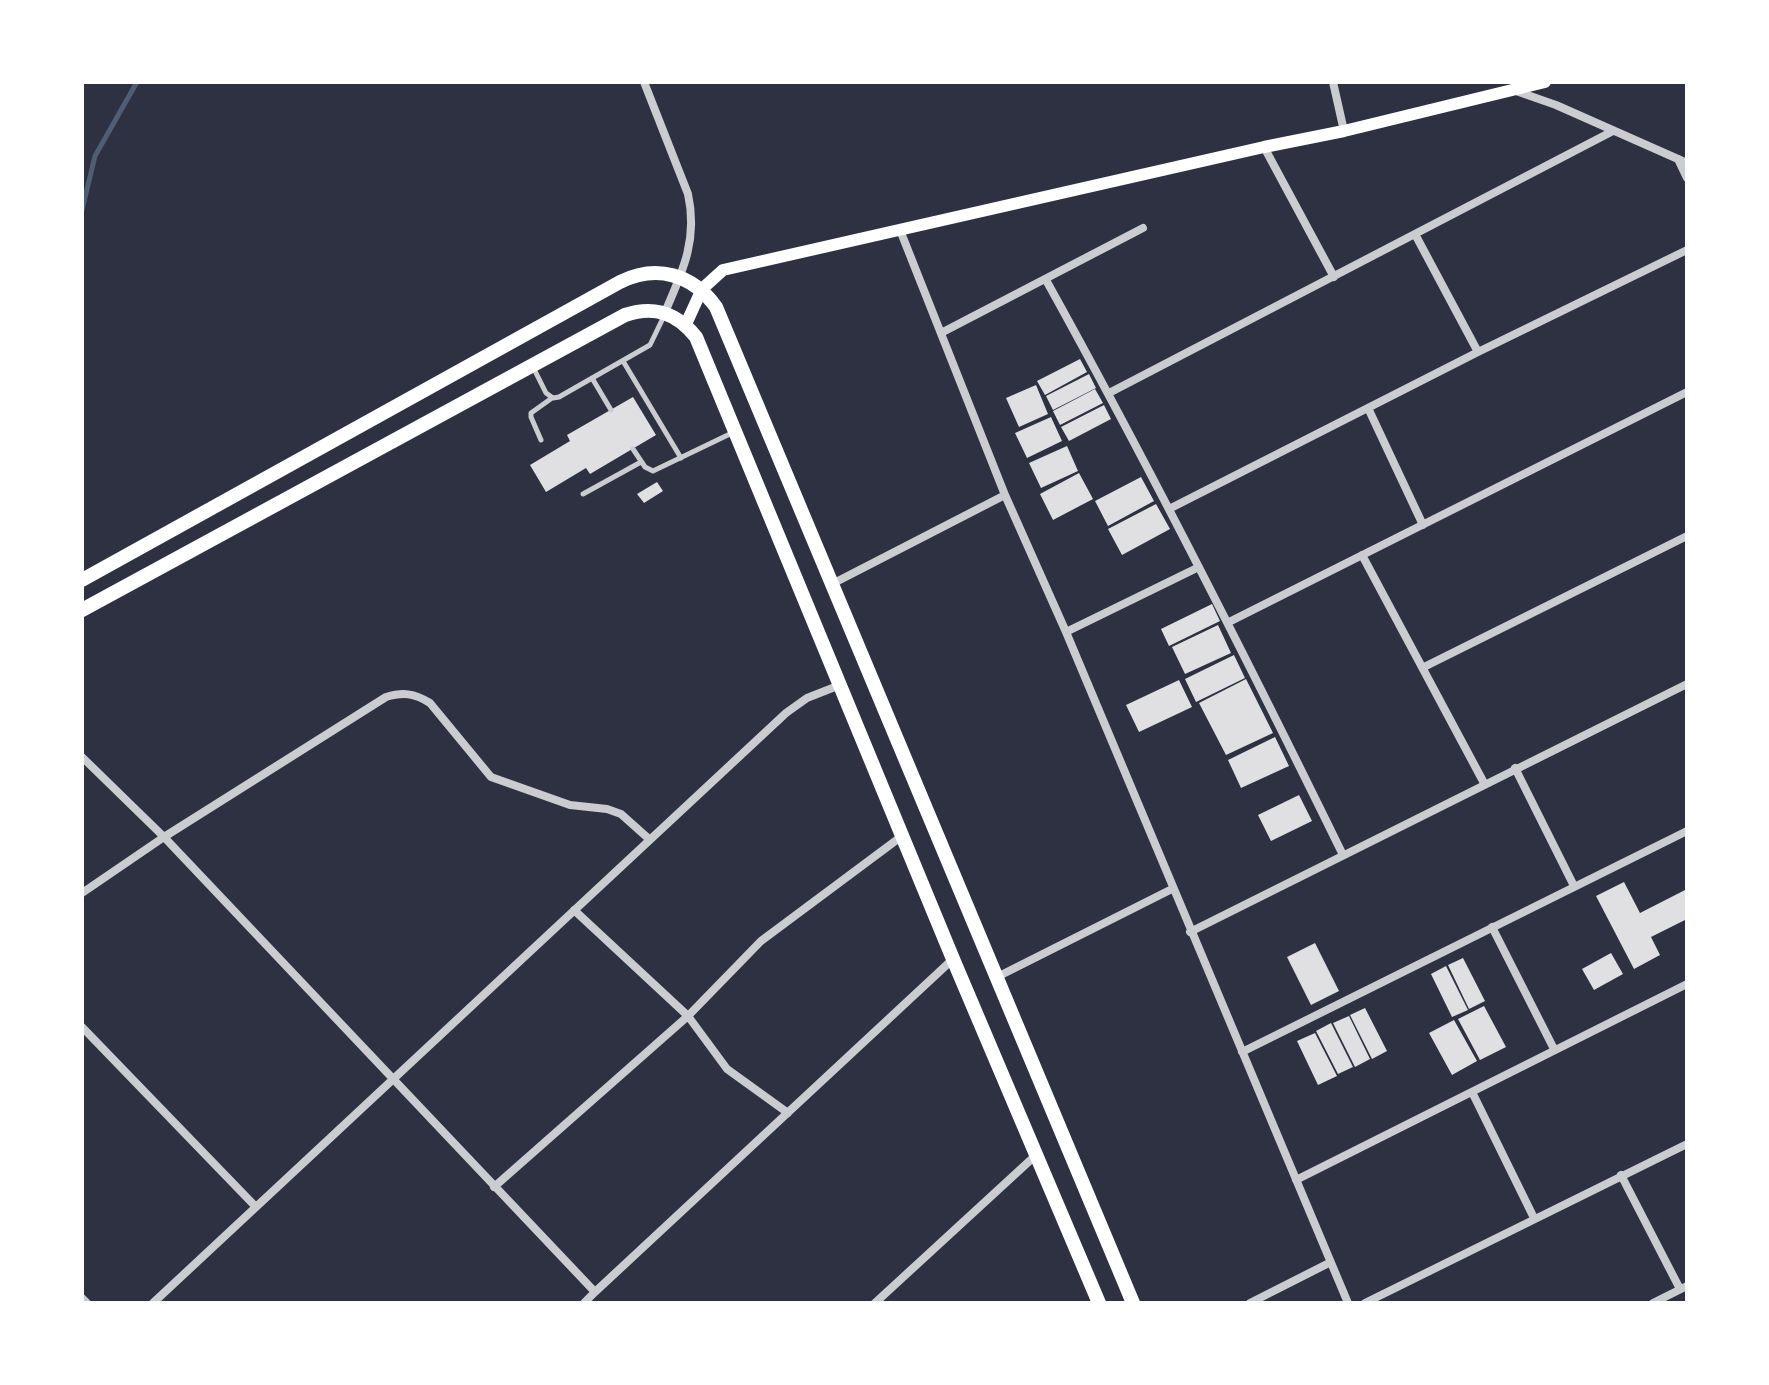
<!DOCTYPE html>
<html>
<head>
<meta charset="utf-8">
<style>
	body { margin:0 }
	#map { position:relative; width:1769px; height:1385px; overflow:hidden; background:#2d3142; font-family:"Zilla Slab",serif }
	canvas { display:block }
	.frame { position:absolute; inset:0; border:84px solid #fff; pointer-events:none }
</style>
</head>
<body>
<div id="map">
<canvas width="1769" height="1385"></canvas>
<div class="frame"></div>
</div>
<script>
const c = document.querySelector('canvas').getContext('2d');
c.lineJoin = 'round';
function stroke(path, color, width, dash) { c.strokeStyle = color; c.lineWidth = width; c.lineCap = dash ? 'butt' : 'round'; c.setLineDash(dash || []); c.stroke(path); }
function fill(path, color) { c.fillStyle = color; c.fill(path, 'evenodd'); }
const stream = new Path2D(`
	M82,210L95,156L137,82`);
const building = new Path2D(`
	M1080,359L1087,372L1045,395L1037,381Z
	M1089,374L1096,388L1053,410L1046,396Z
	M1036,385L1048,414L1019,427L1006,398Z
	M1095,389L1103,403L1060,425L1053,411Z
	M633,397L656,435L590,474L586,468L546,492L530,465L570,441L567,435Z
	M1104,405L1111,419L1069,441L1061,427Z
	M1051,417L1062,441L1027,458L1015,433Z
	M1067,446L1078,471L1041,488L1029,463Z
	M1079,473L1093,499L1053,520L1040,494Z
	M1141,477L1154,501L1108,526L1095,501Z
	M657,482L663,491L644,503L637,494Z
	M1156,504L1170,529L1122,555L1108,529Z
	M1212,604L1220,621L1169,646L1161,629Z
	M1218,625L1231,653L1185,674L1172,647Z
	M1234,655L1245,678L1196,702L1185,679Z
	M1246,679L1273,733L1226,755L1199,703Z
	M1179,680L1192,707L1139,732L1126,705Z
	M1275,737L1289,766L1241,788L1228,760Z
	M1299,795L1312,821L1271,841L1258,815Z
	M1624,882L1640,913L1687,889V919L1651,937L1660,955L1634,969L1596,896Z
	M1315,943L1339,991L1311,1005L1287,957Z
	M1611,953L1623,974L1594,990L1582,969Z
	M1463,958L1485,1001L1469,1009L1448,965Z
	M1446,966L1468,1010L1452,1017L1431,974Z
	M1484,1006L1506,1047L1480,1060L1458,1019Z
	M1365,1008L1387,1051L1372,1059L1350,1015Z
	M1349,1016L1370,1059L1355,1067L1333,1023Z
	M1454,1020L1477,1061L1452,1075L1429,1033Z
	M1331,1023L1353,1067L1338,1074L1316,1031Z
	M1315,1033L1337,1076L1318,1085L1297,1041Z`);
const service = new Path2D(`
	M623,361L681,458
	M533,367L546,393L553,398L559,397L650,345L664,316
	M592,378L611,410
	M541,440L531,417V413L552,398
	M633,449L645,467L653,471L732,433
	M583,494L641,462`);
const minor = new Path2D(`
	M644,82L688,194C698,239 683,271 665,312
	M1333,82L1344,131
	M1516,91L1556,105L1687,163
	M1264,147L1334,277
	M1678,159L1687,178
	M900,230L1005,495L1066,632L1348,1303
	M1416,236L1478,352
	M1046,280C1151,469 1248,661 1343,855
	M941,333L1143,228
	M1109,393L1613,131
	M1368,408L1423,525
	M1169,509L1478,352L1687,250
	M1362,555L1484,783
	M832,584L1005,495
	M1229,622L1687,392
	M1066,632L1199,567
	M1424,667L1687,536
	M82,757L164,837L595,1292L953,959
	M1515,768L1574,886
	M82,893L164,837L386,697C403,692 414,693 430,703L491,777L570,805L607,809L621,814L649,839
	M574,910L688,1016L727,1069L788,1113
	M1492,927L1554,1049
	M1190,932L1687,684
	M997,977L1172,889
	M82,1027L255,1206
	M1242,1052L1687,831
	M1472,1092L1534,1218
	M1621,1175L1680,1289
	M1296,1180L1687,984
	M494,1187L688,1016L761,941L902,836
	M82,1298L87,1303
	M153,1303L786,713L807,698L840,685
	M584,1303L595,1292
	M875,1303L1036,1155
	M1250,1303L1329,1263
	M1365,1303L1687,1144
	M1653,1303L1687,1286`);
const secondary = new Path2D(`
	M686,324L702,289L723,270L1264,147L1344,131L1545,82`);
const primary = new Path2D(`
	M82,580L620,282C657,264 692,274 716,307L1133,1303
	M82,610L625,315C655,305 677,313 696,337L953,959L1099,1303`);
stroke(stream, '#4f5d75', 5);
fill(building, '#e0e0e3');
stroke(service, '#caccd0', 5);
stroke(minor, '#caccd0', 8);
stroke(secondary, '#fff', 12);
stroke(primary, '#fff', 14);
</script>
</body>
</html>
